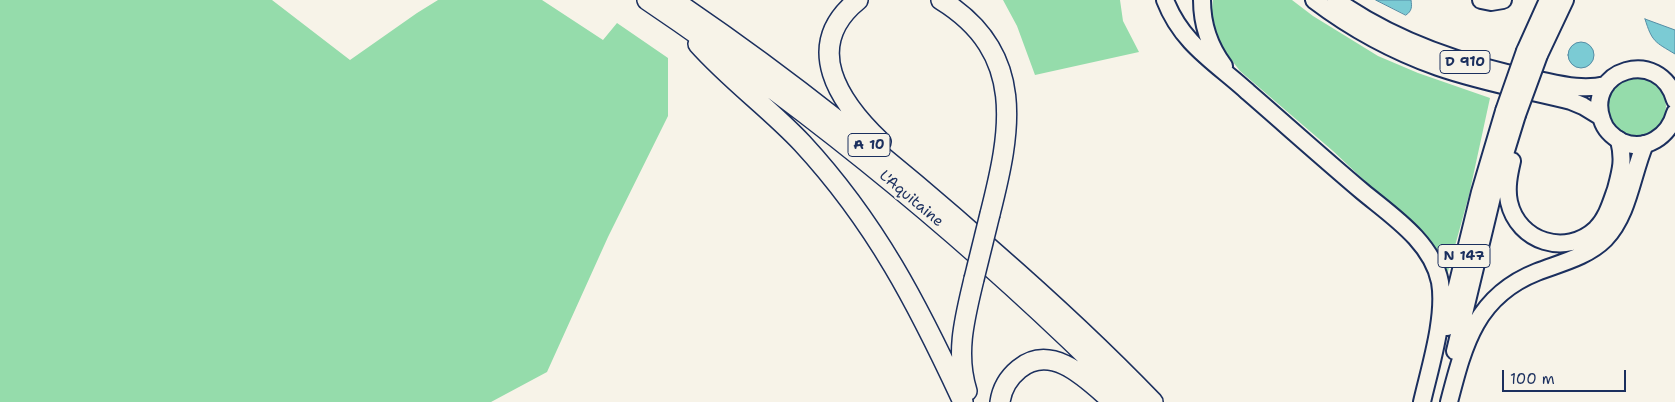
<!DOCTYPE html>
<html>
<head>
<meta charset="utf-8">
<style>
	body { margin:0 }
	#map { position:relative; width:1675px; height:402px; overflow:hidden; background:#f7f3e8; font-family:"Shantell Sans",sans-serif }
	canvas { display:block }
	.scale { position:absolute; left:1502px; top:370px; width:124px; height:22px; box-sizing:border-box; border:2px solid #1b2f5e; border-top:0; padding-left:6px; font-size:15px; line-height:18px; white-space:nowrap; color:#1b2f5e; -webkit-text-stroke:4px #f7f3e8; paint-order:stroke }
</style>
</head>
<body>
<div id="map">
<canvas width="1675" height="402"></canvas>
<div class="scale">100 m</div>
</div>
<script>
const c = document.querySelector('canvas').getContext('2d');
c.lineJoin = 'round';
function fill(path, color) { c.fillStyle = color; c.fill(path, 'evenodd'); }
function stroke(path, color, width, dash) { c.strokeStyle = color; c.lineWidth = width; c.lineCap = dash ? 'butt' : 'round'; c.setLineDash(dash || []); c.stroke(path); }
function write(font, color, halo, rows, align = 'center') {
  c.font = font + ' "Shantell Sans",sans-serif'; c.lineWidth = 4.5; c.setLineDash([]); c.textBaseline = 'middle'; c.strokeStyle = halo; c.fillStyle = color; for (const [text, x, y, turn = 0] of rows) {
    c.save(); c.translate(x, y); c.rotate((+turn || 0) * Math.PI / 180); c.textAlign = isNaN(turn) ? turn : align; if (halo) c.strokeText(text, 0, 0); c.fillText(text, 0, 0); c.restore();
  }
}
const green = new Path2D(`
	M0,0H272L350,60L417,13L438,0H542L603,40L617,23L668,58V116L608,237L547,372L491,402H0Z
	M1003,0H1120L1123,21L1139,52L1035,75L1017,26Z
	M1213,0H1292L1313,16L1378,56L1418,73L1490,98L1469,195L1447,275L1417,230L1333,151L1240,71L1220,45L1211,19Z
	M1606 106a30 30 0 1 1 60 0a30 30 0 1 1-60 0Z`);
const water = new Path2D(`
	M1376,0H1411C1412,7 1412,11 1406,15Z
	M1645,19L1675,30V54C1655,42 1652,42 1645,19Z
	M1568 55a13 13 0 1 1 26 0a13 13 0 1 1-26 0Z`);
const primary = new Path2D(`
	M1314,0C1351,28 1393,51 1438,67C1481,82 1526,90 1571,101L1583,106L1601,117
	M1336,0C1395,42 1464,65 1534,79C1559,84 1581,91 1606,85
	M1675,100C1660,46 1584,70 1602,120C1605,130 1613,137 1622,142C1646,152 1669,136 1675,113`);
const trunk = new Path2D(`
	M1165,0C1182,44 1215,62 1248,92C1286,125 1324,159 1363,192C1392,216 1432,242 1440,282C1446,317 1430,367 1422,402
	M1202,0C1202,25 1209,46 1224,66
	M1481,0L1491,2L1503,0
	M1525,51L1548,0
	M1539,55L1565,0
	M1512,161C1509,174 1506,188 1509,202C1518,242 1566,257 1596,229C1607,218 1611,203 1616,189C1621,170 1624,160 1619,140
	M1447,327L1480,192L1504,111
	M1455,351L1493,193L1517,115
	M1449,402C1464,344 1476,296 1537,272C1560,263 1587,257 1605,239C1629,214 1632,174 1645,144`);
const motorway = new Path2D(`
	M647,0C822,118 984,252 1133,402
	M673,0C786,76 892,161 994,252C1049,300 1102,349 1153,402
	M858,0C801,46 839,102 881,142
	M941,0C1027,53 1011,131 990,214
	M698,44C730,80 769,108 802,143C876,223 918,305 963,402
	M967,391C955,353 965,317 974,279
	M1000,402C1002,388 1008,378 1019,369C1052,342 1088,380 1113,402`);
const trunkBridge = new Path2D(`
	M1504,111L1525,51
	M1517,115L1539,55`);
const motorwayBridge = new Path2D(`
	M974,279L990,214`);
const shields = [
	[1465,62,50],
	[869,145,42],
	[1464,256,52]
];
const shieldNames = [
	["D 910",1465,62],
	["A 10",869,145],
	["N 147",1464,256]
];
const streetNames = [
	["L'Aquitaine",911,199,40]
];
fill(green, '#95dcab');
fill(water, '#7bcbd4');
stroke(water, '#558da5', 1);
stroke(primary, '#1b2f5e', 20);
stroke(trunk, '#1b2f5e', 20);
stroke(motorway, '#1b2f5e', 22);
stroke(primary, '#f7f3e8', 16);
stroke(trunk, '#f7f3e8', 16);
stroke(motorway, '#f7f3e8', 19);
stroke(trunkBridge, '#1b2f5e', 20, []);
stroke(motorwayBridge, '#1b2f5e', 22, []);
stroke(trunkBridge, '#f7f3e8', 16);
stroke(motorwayBridge, '#f7f3e8', 19);
for (const [x, y, w] of shields) { const box = new Path2D(); box.roundRect(x - w / 2, y - 11.5, w, 23, 4); c.fillStyle = '#f7f3e8'; c.fill(box); stroke(box, '#1b2f5e', 1); }
write('bold 14px', '#1b2f5e', null, shieldNames);
write('15px', '#1b2f5e', '#f7f3e8', streetNames);
</script>
</body>
</html>
